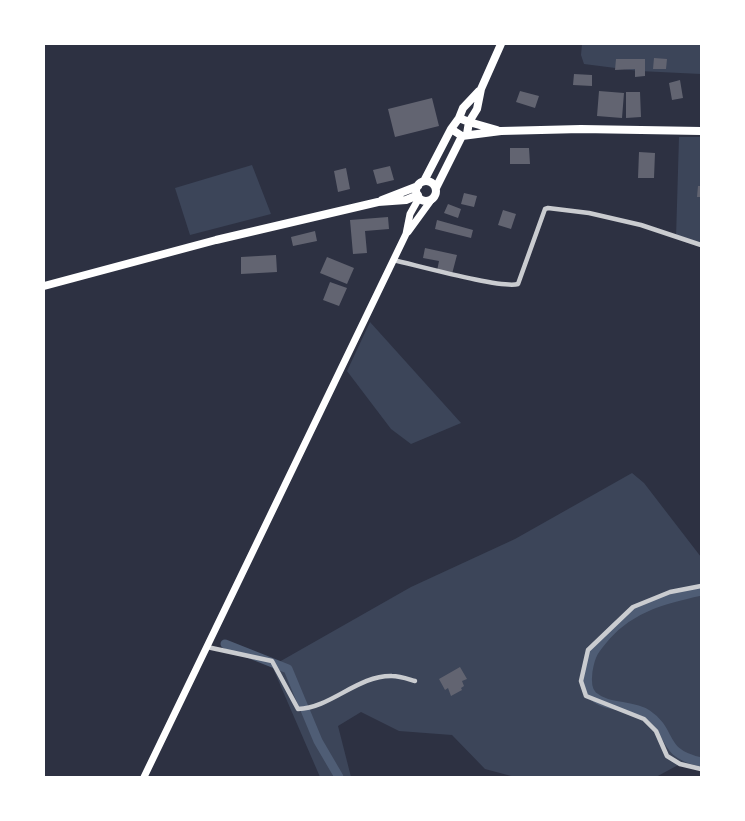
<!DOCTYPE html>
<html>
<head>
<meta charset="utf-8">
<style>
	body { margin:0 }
	#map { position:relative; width:745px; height:821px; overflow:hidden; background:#2d3142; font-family:Roboto,sans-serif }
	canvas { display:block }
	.frame { position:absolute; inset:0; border:45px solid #fff; pointer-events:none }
</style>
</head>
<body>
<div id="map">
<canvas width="745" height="821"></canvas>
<div class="frame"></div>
</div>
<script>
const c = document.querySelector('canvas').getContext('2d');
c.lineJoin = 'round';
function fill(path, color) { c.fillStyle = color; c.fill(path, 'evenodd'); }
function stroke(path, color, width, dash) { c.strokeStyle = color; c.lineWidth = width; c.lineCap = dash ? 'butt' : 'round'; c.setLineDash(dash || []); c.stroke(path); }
const green = new Path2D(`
	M582,44H701V74L639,71L584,64L581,55Z
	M679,137H701V245L676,238Z
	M252,165L271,214L190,235L175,188Z
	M370,322L461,423L411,444L391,429L347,371Z
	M632,473L644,483L701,557V769L680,764L656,777H515L485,769L452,735L399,731L361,712L338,726L351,777H320L272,666L411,587L515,539Z`);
const canal = new Path2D(`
	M701,591C665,599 632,607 607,635C595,649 591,653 588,671C587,679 587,691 593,696C608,709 631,704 647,714C674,732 659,753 701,762
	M225,644L288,669L318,741L339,777`);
const building = new Path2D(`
	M654,58L667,59L666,69H653Z
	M616,59H645V76L635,77V69L615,70Z
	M574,74L592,75V86L573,85Z
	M680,80L683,98L672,100L669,83Z
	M520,91L539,96L535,108L516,102Z
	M599,91L624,93L622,118L597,116Z
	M626,92H640L641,117L626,118Z
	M432,98L439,126L395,137L388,109Z
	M510,148H529L530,164H510Z
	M639,152L655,153L654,178H638Z
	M390,166L394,180L377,184L373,170Z
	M346,168L350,189L338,192L334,171Z
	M698,186H701V197H697Z
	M464,193L477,196L474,207L461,204Z
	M448,204L461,209L458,218L444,213Z
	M503,210L516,214L511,229L498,225Z
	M388,217L389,229L365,231L367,253L353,254L350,220Z
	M437,220L473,230L471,238L435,229Z
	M315,231L317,241L293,246L291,237Z
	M425,248L457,255L452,274L437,271L439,261L423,258Z
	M276,255L277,272L241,274V257Z
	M327,257L354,268L347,284L320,273Z
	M330,282L347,288L339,306L323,300Z
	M460,667L467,679L462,681L464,686L461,688L462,690L451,696L448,688L445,690L439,679Z`);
const minor = new Path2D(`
	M393,260C416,265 502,289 518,284L545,209L548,208L589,213L641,225L701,245
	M701,586L670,592L633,607L588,650L581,681L586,696L644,719L656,731L667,756L680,764L701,769
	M207,647L272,661L298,709C331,708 358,675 392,676C400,676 408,679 415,681`);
const primary = new Path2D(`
	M408,232L432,199
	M144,777L406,234L410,214L419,198`);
const trunk = new Path2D(`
	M459,118L463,108L479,91
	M497,130L469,122L477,109L481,89L501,44
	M467,134L469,122L459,118L451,129L462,136L501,131L581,129L701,131
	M424,181L451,129
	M416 191a10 10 0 1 1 20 0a10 10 0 1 1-20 0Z
	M436,188L462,136
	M382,200L418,186
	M44,286L216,240L378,202L406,200L418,195`);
fill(green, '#3c4559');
stroke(canal, '#4f5d75', 9);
fill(building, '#626471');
stroke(minor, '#caccd0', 4.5);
stroke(primary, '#fff', 7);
stroke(trunk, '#fff', 8);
</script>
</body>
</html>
